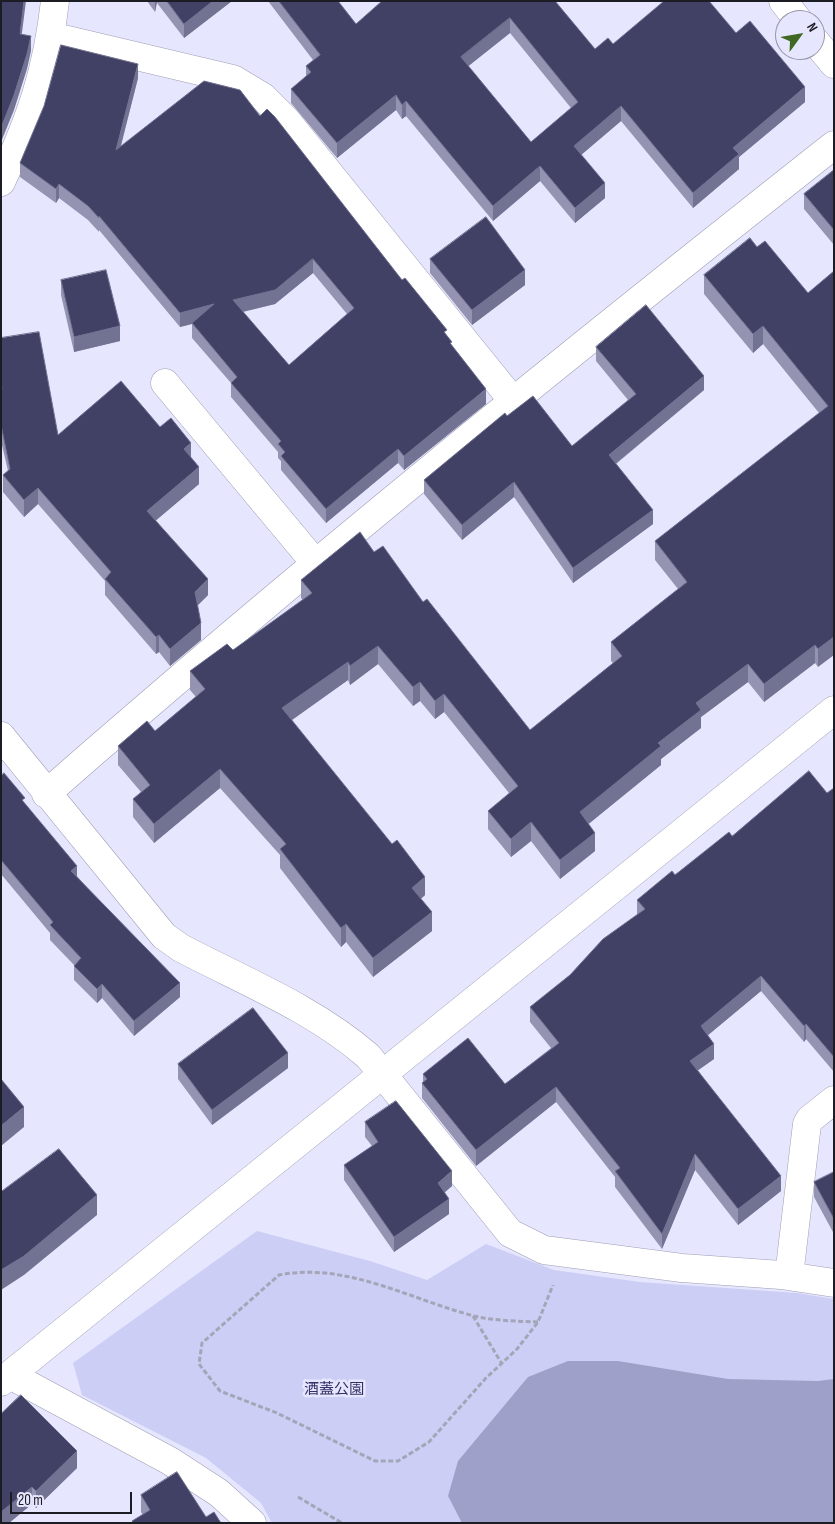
<!DOCTYPE html>
<html>
<head>
<meta charset="utf-8">
<style>
	body { margin:0 }
	#map { position:relative; width:835px; height:1524px; overflow:hidden; background:#e6e7fe; font-family:"Sofia Sans Condensed",sans-serif }
	canvas { display:block }
	.frame { position:absolute; inset:0; border:2px solid #1c1c24; pointer-events:none }
	.north { position:absolute; left:775px; top:10px; width:50px; height:50px; box-sizing:border-box; background:#e6e7fe; border:1px solid #9596a7; border-radius:50%; rotate:58deg; font-size:14px; font-weight:700; line-height:20px; text-align:center; color:#1c1c24 }
	.north::after { content:''; display:block; margin:auto; width:18px; height:22px; background:#416823; clip-path:polygon(50% 0,100% 100%,50% 72%,0 100%) }
	.scale { position:absolute; left:10px; top:1492px; width:122px; height:22px; box-sizing:border-box; border:2px solid #1c1c24; border-top:0; padding-left:6px; font-size:15px; line-height:18px; white-space:nowrap; color:#1c1c24; -webkit-text-stroke:4px #e6e7fe; paint-order:stroke }
</style>
</head>
<body>
<div id="map">
<canvas width="835" height="1524"></canvas>
<div class="frame"></div>
<div class="north">N</div>
<div class="scale">20 m</div>
</div>
<script>
const c = document.querySelector('canvas').getContext('2d');
c.lineJoin = 'round';
function fill(path, color) { c.fillStyle = color; c.fill(path, 'evenodd'); }
function stroke(path, color, width, dash) { c.strokeStyle = color; c.lineWidth = width; c.lineCap = dash ? 'butt' : 'round'; c.setLineDash(dash || []); c.stroke(path); }
function write(font, color, halo, rows, align = 'center') {
  c.font = font + ' "Sofia Sans Condensed","Noto Sans JP",sans-serif'; c.lineWidth = 5; c.setLineDash([]); c.textBaseline = 'middle'; c.strokeStyle = halo; c.fillStyle = color; for (const [text, x, y, turn = 0] of rows) {
    c.save(); c.translate(x, y); c.rotate((+turn || 0) * Math.PI / 180); c.textAlign = isNaN(turn) ? turn : align; if (halo) c.strokeText(text, 0, 0); c.fillText(text, 0, 0); c.restore();
  }
}
const green = new Path2D(`
	M257,1231L370,1261L427,1280L486,1244L554,1270L640,1282L797,1293L834,1299V1523H272L261,1503L206,1458L82,1395L73,1363Z`);
const water = new Path2D(`
	M568,1361H618L728,1379L818,1381L834,1379V1523H462L448,1496L458,1461L528,1377Z`);
const path = new Path2D(`
	M473,1316L502,1364
	M538,1322C517,1321 495,1321 474,1316C409,1299 347,1262 279,1275L202,1343L199,1364L220,1391L277,1413L375,1461H398L429,1442L486,1378L517,1349L538,1322L553,1285
	M298,1497L342,1523`);
const minor = new Path2D(`
	M783,1L798,20
	M51,36L233,79L263,97L287,121L514,402
	M815,41L834,64
	M1,182C31,118 47,72 55,1
	M165,383L316,564
	M1,736L164,936L181,948C244,981 314,1009 368,1056L510,1233L544,1250L682,1268L781,1275L834,1283
	M46,794C302,569 567,356 834,145
	M789,1276L807,1124L810,1119L834,1100
	M10,1375L170,1461L219,1493L252,1523
	M1,1382L834,710`);
const wall = new Path2D(`
	M147,1H232L184,38L157,3L155,12Z
	M268,1H338L356,24L555,1L595,49L613,44L736,33L805,102L739,157V169L693,208L621,121L581,155L605,198L575,223L540,181L493,221L406,116L402,119L396,110L337,158L291,103V89L306,77V66L313,60ZM510,33L571,108L531,142L468,66Z
	M138,78L121,146L260,116L402,280L447,336L452,346L486,404L404,470L398,463L326,523L281,470V461L278,458V452L231,397V383L192,338V324L180,327L99,230V232L88,220L59,198L56,203L20,177V163ZM313,273L347,314L289,365L243,312L275,304Z
	M834,170V245L804,209V194Z
	M757,247L808,293L834,271L818,667L815,663L764,702L748,682L701,717V728L661,759V765L588,824L595,851L560,879L531,841L511,857L488,829V811L509,793L444,712L435,719L420,701L413,706L378,664L350,685L348,680L292,720L425,895L421,899L432,931L373,977L346,942L341,947L280,868V855L220,788L154,843L133,817V799L141,792L118,765V746L155,731L196,697L190,690V671L233,650L303,600L301,598V580L374,552L423,602L530,730L613,663L611,661V642L678,589L655,560V541L819,413L763,344L753,353L704,294V275Z
	M430,259L525,285L472,325L430,273Z
	M61,280L120,341L74,352L61,295Z
	M1,338L58,435L160,427L191,458L199,484L156,520L208,595L197,606L201,640L170,666L159,652L156,654L105,595V581L38,504L24,517L3,492V475L8,471L1,441Z
	M596,347L704,390L616,464L653,524L573,583L514,497L462,540L424,494V480L507,416L572,446L628,400L596,361Z
	M1,776L25,804L77,876L180,997L134,1036L102,998L97,1003L74,980V965L50,940V933L1,874Z
	M834,788V1072L806,1039L804,1042L761,991L708,1035L714,1059L698,1070L781,1191L738,1225L695,1170L662,1249L615,1187V1177L556,1102L476,1166L422,1098V1083L423,1082V1074L505,1084L551,1048L530,1022V1007L570,975L637,915V900L732,836L827,793Z
	M178,1064L288,1068L212,1125L178,1079Z
	M365,1122L452,1186L445,1192L449,1214L394,1252L344,1180V1165L372,1146L365,1137Z
	M834,1172V1234L814,1197V1182Z
	M1,1414L77,1468L36,1508L32,1504L9,1523H1Z
	M141,1495L206,1517L221,1523H132V1521L143,1515L141,1512Z`);
const shadedWall = new Path2D(`
	M24,1H26L20,48V34Z
	M155,1H157L155,12Z
	M213,1H232L184,38V24Z
	M510,18V33L461,72V57Z
	M31,36V51L27,69L14,110L1,142V128Z
	M138,64V78L116,164V150Z
	M805,87V102L739,157V169L693,208V193L733,148Z
	M396,95V110L337,158V143Z
	M406,101V116L402,119V105Z
	M621,106V121L574,161V146Z
	M540,166V181L493,221V206Z
	M605,183V198L575,223V208Z
	M59,184V198L56,203V189Z
	M313,259V273L275,304L233,314V300Z
	M525,270V285L472,325V310Z
	M214,304V318L180,327V313Z
	M120,326V341L74,352V337Z
	M763,326V344L753,353V334Z
	M704,376V390L609,469V455Z
	M486,389V404L404,470V456Z
	M191,443V459L184,449Z
	M398,449V463L326,523V509Z
	M199,467V484L147,528V511Z
	M514,482V497L462,540V525Z
	M38,488V504L24,517V500Z
	M653,510V524L573,583V568Z
	M208,579V595L195,608V592Z
	M201,623V640L170,666V649Z
	M159,635V652L156,654V637Z
	M834,637V655L818,667V649Z
	M815,645V663L764,702V684Z
	M378,646V664L350,685V666Z
	M348,662V680L282,727V708Z
	M748,664V682L701,717V728L661,759V765L580,831V812L658,743L696,703Z
	M420,682V701L413,706V687Z
	M444,694V712L435,719V701Z
	M220,769V788L154,843V824Z
	M531,822V841L511,857V839Z
	M595,833V851L560,879V860Z
	M77,866V881L71,871Z
	M425,877V895L412,906V888Z
	M432,912V931L373,977V958Z
	M346,924V942L341,947V928Z
	M761,976V991L701,1041V1026Z
	M180,983V997L134,1036V1021Z
	M102,984V998L97,1003V989Z
	M806,1024V1039L804,1042V1026Z
	M714,1044V1059L690,1076V1061Z
	M288,1053V1068L212,1125V1110Z
	M556,1087V1102L476,1166V1150Z
	M24,1107V1127L1,1146V1126Z
	M695,1154V1170L662,1249V1234Z
	M452,1171V1186L438,1198V1183Z
	M781,1176V1191L738,1225V1209Z
	M97,1195V1215L24,1275L1,1290V1270Z
	M449,1199V1214L394,1252V1237Z
	M77,1451V1468L36,1508V1491Z
	M32,1487V1504L9,1523H1V1512Z`);
const building = new Path2D(`
	M1,1H24L20,34L31,36L27,54L14,95L1,128Z
	M167,1H213L184,24Z
	M279,1H338L356,24L382,1H555L595,49L608,38L613,44L664,1H709L736,33L750,21L805,87L733,148L739,154L693,193L621,106L574,146L605,183L575,208L540,166L493,206L406,101L402,105L396,95L337,143L291,89L311,72L306,66L320,55ZM510,18L578,102L531,142L461,57Z
	M61,45L138,64L116,150L204,81L240,90L260,116L267,109L275,117L402,280L405,278L447,330L444,332L452,342L450,343L486,389L404,456L398,449L326,509L281,456L285,452L278,444L281,441L231,383L237,377L192,323L214,304L180,313L99,216V218L88,206L59,184L56,189L20,163L44,106ZM313,259L354,308L289,365L233,300L275,290Z
	M834,170V230L804,194Z
	M486,217L525,270L472,310L430,259Z
	M750,238L757,247L765,241L808,293L834,271V637L818,649L815,645L764,684L748,664L696,703L701,710L658,743L661,746L580,812L595,833L560,860L531,822L511,839L488,811L518,786L444,694L435,701L420,682L413,687L378,646L350,666L348,662L282,708L392,844L397,840L425,877L412,888L432,912L373,958L346,924L341,928L280,849L286,844L220,769L154,824L133,799L150,785L118,746L147,721L155,731L205,689L190,671L227,644L233,650L312,593L301,580L360,532L374,552L383,546L423,602L427,599L530,730L622,656L611,642L687,582L655,541L828,406L763,326L753,334L704,275Z
	M106,270L120,326L74,337L61,280Z
	M646,305L704,376L609,455L653,510L573,568L514,482L462,525L424,480L505,413L507,416L533,396L572,446L636,394L596,347Z
	M39,332L58,435L121,381L160,427L171,418L191,443L184,449L199,467L147,511L208,579L195,592L201,623L170,649L159,635L156,637L105,579L111,572L38,488L24,500L3,475L10,469L1,425V389H2L1,384V338Z
	M809,771L827,793L834,788V1057L806,1024L804,1026L761,976L701,1026L714,1044L690,1061L781,1176L738,1209L695,1154L662,1234L615,1171L620,1168L556,1087L476,1150L422,1083L427,1079L423,1074L468,1038L505,1084L559,1043L530,1007L570,975L603,939L645,909L637,900L672,871L675,875L729,832L732,836Z
	M4,773L25,798L22,800L77,866L71,871L180,983L134,1021L102,984L97,989L74,966L81,958L50,925L53,922L1,860V776Z
	M253,1008L288,1053L212,1110L178,1064Z
	M1,1079L24,1107L1,1126Z
	M396,1101L452,1171L438,1183L449,1199L394,1237L344,1165L378,1142L365,1122Z
	M59,1149L97,1195L24,1256L1,1270V1192Z
	M834,1172V1219L814,1182Z
	M21,1395L77,1451L36,1491L32,1487L1,1512V1414Z
	M177,1472L206,1517L214,1512L221,1523H133L132,1521L150,1510L141,1495Z`);
const parkNames = [
	["酒蓋公園",334,1390]
];
fill(green, '#cdcef5');
fill(water, '#9fa0ca');
stroke(minor, '#9d9eb3', 29);
stroke(path, '#a4a5b7', 3, [5, 2.5]);
stroke(minor, '#fff', 28);
fill(wall, '#9494b2');
fill(shadedWall, '#727293');
fill(building, '#414065');
stroke(building, '#727293', 1);
write('15px', '#353166', '#e6e7fe', parkNames);
</script>
</body>
</html>
